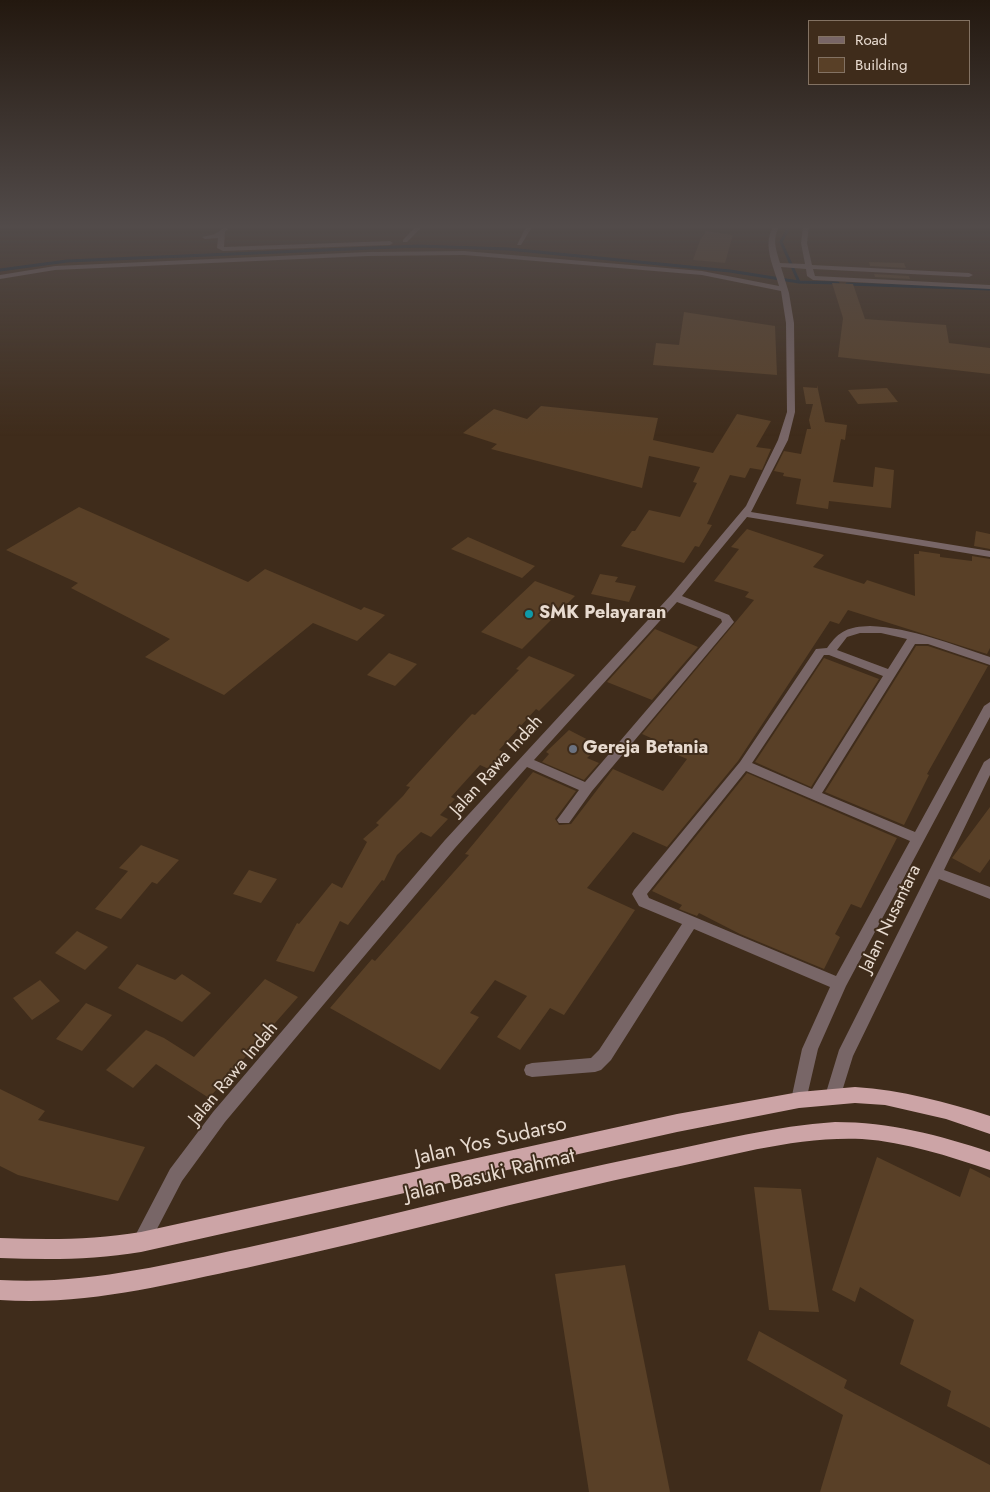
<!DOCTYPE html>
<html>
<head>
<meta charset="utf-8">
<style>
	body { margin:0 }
	#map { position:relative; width:990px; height:1492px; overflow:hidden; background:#3f2c1b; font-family:Jost,sans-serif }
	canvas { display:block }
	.legend { position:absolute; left:808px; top:20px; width:162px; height:65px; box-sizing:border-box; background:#3f2c1b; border:1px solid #837263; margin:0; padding:6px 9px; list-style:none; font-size:15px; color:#e8dbd0 }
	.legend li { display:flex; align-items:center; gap:10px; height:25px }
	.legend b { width:25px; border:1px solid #837263 }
</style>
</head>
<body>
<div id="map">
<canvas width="990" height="1492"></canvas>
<ul class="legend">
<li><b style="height:6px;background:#786667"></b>Road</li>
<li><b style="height:14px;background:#594027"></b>Building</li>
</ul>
</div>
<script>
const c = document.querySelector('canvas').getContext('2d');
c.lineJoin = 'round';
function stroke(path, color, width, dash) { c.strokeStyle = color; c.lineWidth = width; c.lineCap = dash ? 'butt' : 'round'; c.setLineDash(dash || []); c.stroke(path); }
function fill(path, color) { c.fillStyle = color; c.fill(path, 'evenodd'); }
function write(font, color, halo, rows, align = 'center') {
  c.font = font + ' Jost,sans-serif'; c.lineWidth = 4; c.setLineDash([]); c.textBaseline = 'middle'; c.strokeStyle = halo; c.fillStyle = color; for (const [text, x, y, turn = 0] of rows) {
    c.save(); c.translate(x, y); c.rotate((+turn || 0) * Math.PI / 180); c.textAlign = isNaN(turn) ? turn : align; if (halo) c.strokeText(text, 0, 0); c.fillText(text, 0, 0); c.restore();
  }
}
const stream = new Path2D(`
	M789,227L781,242L799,282
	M0,270L67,261L418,246L508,249L730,271L799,282L838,283
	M847,284L990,289`);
const building = new Path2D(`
	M706,231L733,235L725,263L693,260L700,240Z
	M869,262L904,263L906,268L870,266Z
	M874,274L909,276L910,279L875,277Z
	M832,283L853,284L865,319L946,325L949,343L990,348V374L838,357L843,318Z
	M684,312L775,326L777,375L653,365L656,343L679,345Z
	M817,385L825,422L847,425L845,440L841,439L833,482L873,487L875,467L894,470L891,508L829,501L828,509L796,504L801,479L783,476L784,473L774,471L784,451L801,454L807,429H811L809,420L813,404H806L803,387L817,388Z
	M887,388L898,402L858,404L848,390Z
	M541,406L658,418L653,440L713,453L737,414L771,421L756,447L771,449L762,470L750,468L745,478L730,475L707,524L712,525L699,547L695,546L684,563L621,546L632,531H635L649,510L680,517L697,483L693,482L700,467L649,456L642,488L491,449L497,444L463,433L494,409L527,419Z
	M79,507L248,582L265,569L361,610L364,607L385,615L357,641L313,623L224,695L145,657L170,639L71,588L78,583L6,550Z
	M747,529L824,555L813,567L864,584L867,580L915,596L914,554H919V551L940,554V557L972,561V556L990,559V648L987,654L848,610L839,624L830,621L738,761L667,847L633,832L587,888L635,910L564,1015L550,1008L520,1050L497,1037L527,996L495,980L470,1013L479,1017L440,1070L330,1008L372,959L375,961L469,855L465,854L533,772L576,791L555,819L559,825L571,824L613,769L663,791L687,759L664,749L667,745L642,734L754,600L745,597L749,592L714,581L739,549L731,547Z
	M976,531L990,534V549L974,546Z
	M468,537L530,564L535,566L522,578L451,549Z
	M600,574L618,577L615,582L636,586L629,602L591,594Z
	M535,581L575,596L522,649L481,632Z
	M655,629L698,647L652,700L607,682Z
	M916,646H928L988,666L927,774L929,775L904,825L825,792Z
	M389,653L417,664L395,686L367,675Z
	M529,656L575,675L539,711L536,709L499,750L508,754L493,771L480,765L451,797L455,799L440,815L448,819L431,837L421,832L397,855L384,881L382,880L348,925L340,921L314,972L276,961L297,923L299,924L332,883L342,888L367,842L363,839L379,825L376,823L403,796L410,787L406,786L457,730L472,714L475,715L519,670L516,669Z
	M824,658L879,679L811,787L755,762Z
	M569,730L600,746L587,758L599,763L584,780L542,762L549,754L546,752Z
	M747,773L897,838L861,908L851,904L835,934L840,937L824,969L740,934L699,913L697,916L679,909L682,905L652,891Z
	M990,807V859L980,873L952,858Z
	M141,845L179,860L157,884L152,882L121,919L95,909L128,871L119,868Z
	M249,870L277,879L261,903L233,894Z
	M77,931L108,947L85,970L55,953Z
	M137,964L175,980L182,974L211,993L182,1022L118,988Z
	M265,979L298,997L209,1098L156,1064L133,1088L106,1070L146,1030L164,1038L194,1057Z
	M40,980L60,1001L32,1020L13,998Z
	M86,1003L112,1015L82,1051L56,1039Z
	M0,1089L45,1111L38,1120L145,1147L118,1201L18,1175L0,1166Z
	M877,1157L960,1197L970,1168L990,1178V1428L947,1406L951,1391L900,1364L914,1320L860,1287L855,1302L832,1290Z
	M754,1187L801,1189L819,1312L769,1310Z
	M625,1265L670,1492H589L555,1274Z
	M759,1331L847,1380L844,1388L990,1465V1492H820L843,1415L747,1360Z`);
const minor = new Path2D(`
	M225,227L228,229L225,232L224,247L390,241L393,243L390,245L223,251L217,248L218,238L205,239L202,237L215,234Z
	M415,227H422L407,242H403V240Z
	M526,227H532L521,245H517Z
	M773,227H779C772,240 776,249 780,263L805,264L801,243L803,227H809L807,243L812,265L969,273L973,275L969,277L813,269L815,276L990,285V289L813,280L807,276L806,269L781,267L789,293L794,323L795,412L788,440L751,512L990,551V557L747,517L682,596L729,615L734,622L592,791L569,823H559L557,820L579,790L527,767L455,848L225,1122L182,1181L147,1248L141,1251L135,1248L132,1242L135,1236L170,1169L213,1112L445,840L671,595L746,506L778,440L787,412L786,323L781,291L702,275L464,255L368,256L55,270L0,279V275L55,266L368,252L464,251L702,271L779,286C774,267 762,245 773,227ZM677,602L721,619L722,622L585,782L534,760Z
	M870,626C912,628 951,644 990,657V665L928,644H915L822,793L915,832L984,706L990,702V717L846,986L818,1049L805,1105L799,1108L793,1105L791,1100L802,1049L830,987L694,929L611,1060L601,1070L595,1072L532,1077L526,1075L524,1070L526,1065L532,1063L591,1058L599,1050L682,924L639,906L632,894L634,890L740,762L816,649L827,648C840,630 848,627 870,626ZM860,633H881L907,639L888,669L837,650L847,637ZM824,655H829L883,676L812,789L752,763ZM746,771L910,841L836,976L649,898L647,894Z
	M990,758V775L944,870L990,887V899L939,879L853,1056L839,1101L833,1103L827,1101L825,1096L839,1050L984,762Z`);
const trunk = new Path2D(`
	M855,1087C902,1090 946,1102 990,1116V1134L946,1119L885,1105L855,1103L799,1108L677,1132L141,1252C94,1260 48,1260 0,1258V1238C48,1240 94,1240 141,1232L677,1114L799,1092Z
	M835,1122C890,1122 939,1135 990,1152V1170C948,1156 906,1142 862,1139C796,1136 730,1156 666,1169C526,1199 387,1237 246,1268C164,1285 84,1306 0,1300V1280C84,1285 164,1265 245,1248C383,1218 520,1181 658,1153C717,1141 775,1126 835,1122Z`);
const markers = [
	[529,614,5,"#0f9aa8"],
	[573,749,5,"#6b7280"]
];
const poiNames = [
	["SMK Pelayaran",539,614],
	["Gereja Betania",583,749]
];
const streetNames = [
	["Jalan Rawa Indah",497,766,-48],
	["Jalan Nusantara",891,919,-64],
	["Jalan Rawa Indah",234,1074,-50]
];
const nearStreetnames = [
	["Jalan Yos Sudarso",491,1142,-13],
	["Jalan Basuki Rahmat",490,1176,-13]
];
stroke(stream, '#062136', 3);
fill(building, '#594027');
fill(minor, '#786667');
fill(trunk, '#cca4a6');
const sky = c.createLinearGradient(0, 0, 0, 436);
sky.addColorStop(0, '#23180f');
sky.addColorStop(0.52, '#524b4a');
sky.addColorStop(1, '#524b4a00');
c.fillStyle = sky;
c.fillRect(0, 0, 990, 436);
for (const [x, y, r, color] of markers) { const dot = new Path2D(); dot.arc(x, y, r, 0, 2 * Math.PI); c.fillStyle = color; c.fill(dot); stroke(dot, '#3f2c1b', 2); }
write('bold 18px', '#e8dbd0', '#3f2c1b', poiNames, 'left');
write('18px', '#e8dbd0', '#3f2c1b', streetNames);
write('21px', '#e8dbd0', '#3f2c1b', nearStreetnames);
</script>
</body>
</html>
